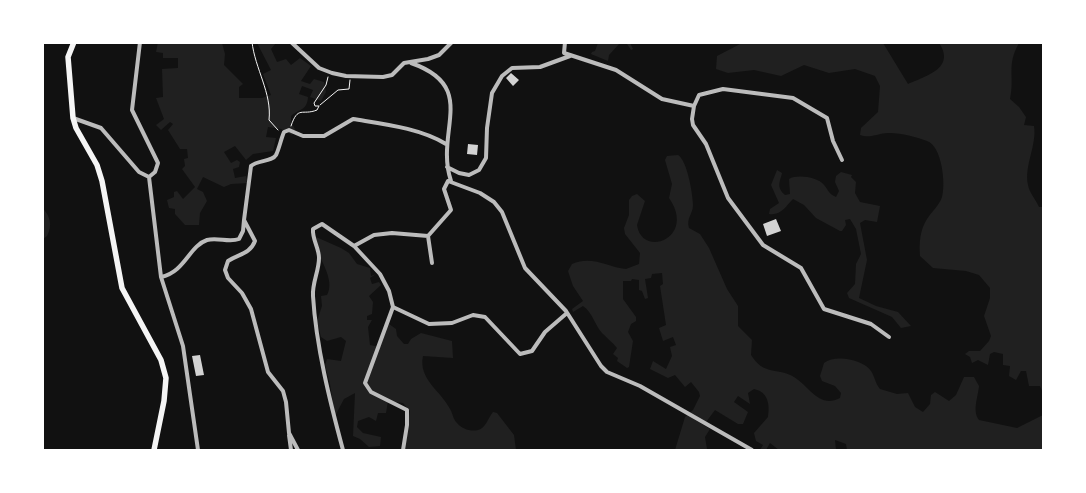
<!DOCTYPE html>
<html>
<head>
<meta charset="utf-8">
<style>
	body { margin:0 }
	#map { position:relative; width:1086px; height:493px; overflow:hidden; background:#111; font-family:Overpass,sans-serif }
	canvas { display:block }
	.frame { position:absolute; inset:0; border:44px solid #fff; pointer-events:none }
</style>
</head>
<body>
<div id="map">
<canvas width="1086" height="493"></canvas>
<div class="frame"></div>
</div>
<script>
const c = document.querySelector('canvas').getContext('2d');
c.lineJoin = 'round';
function fill(path, color) { c.fillStyle = color; c.fill(path, 'evenodd'); }
function stroke(path, color, width, dash) { c.strokeStyle = color; c.lineWidth = width; c.lineCap = dash ? 'butt' : 'round'; c.setLineDash(dash || []); c.stroke(path); }
const green = new Path2D(`
	M158,42L222,43L225,54L224,65L243,84L239,87V98H262L271,95L263,74L271,70L257,43H276L271,49L277,62L286,59L291,65L300,58L311,66L301,81L310,84L314,79L324,82L326,92L321,101L310,97L313,90L302,86L299,94L308,97C307,111 300,108 291,116V122L295,129L292,135L281,129L268,127L266,137L276,138L273,151L253,154L246,160L235,146L224,152L231,163L237,160L240,162L239,167L233,169L235,178L246,176L248,183L231,184L224,187L203,177L197,189L203,192L207,201L200,213L199,225H185L175,214V209L169,208L167,200L174,197V192L177,191L183,199L195,187L182,169L185,166L184,159L188,158L187,149H180L168,130L173,124L170,122L161,130L156,125L164,119L156,98L163,97L162,69L178,68V58H163V53L156,52Z
	M598,43H630L633,49L631,50L627,44L620,43L609,55L608,61L591,54L592,52L595,51Z
	M742,43H883L908,84C926,76 956,68 939,43H1019C1006,66 1015,76 1010,99L1019,107L1026,117L1024,125L1034,126C1037,146 1024,165 1028,185C1029,192 1036,200 1039,207H1043V393L1040,386H1029L1026,371H1021L1016,380L1009,376L1010,366L1003,365V354L994,352L990,354L988,365L978,360L972,363L970,357L965,354L969,351H980L989,341L991,336L984,316L990,298V288L979,275L966,271L933,268L920,256C919,243 920,230 927,219C932,211 939,206 942,197C946,184 942,146 927,141C916,137 902,133 890,133C880,132 871,139 860,135L861,128L878,112L880,86L875,76L855,69L829,73L804,65L781,76L754,70L728,73L716,69L717,56Z
	M678,155C687,160 693,194 693,205C693,214 686,218 689,228L700,234L709,248L727,289L738,306V326L752,340L751,355C764,376 777,367 794,377C809,386 819,409 840,398L841,393L835,386L822,381L820,376L824,363C835,354 863,359 871,371C875,377 875,383 880,389L897,394L908,393L915,407L923,412L930,404L931,395L935,392L949,401L956,395L964,377H974L979,386C978,397 972,411 979,420L1017,428L1043,415V450H847L846,444L835,440L836,450H779L770,443L766,450H760L763,445L756,441L754,433L768,417C770,404 768,392 754,389L748,393L750,404L738,396L734,402L748,412L743,424H738L715,410L706,422L692,418L710,429L705,437L707,449L711,450H675L685,417L693,410L700,396L699,392L691,382L685,387L675,375L668,378L650,369L653,361L666,369L672,356L670,347L676,345L673,337L663,341L659,328L666,325L660,286L663,284L662,273L652,274L651,278L645,279L648,298L645,299L642,291L639,290V280L632,279L631,281H623V299L636,317V321L631,324L628,332L633,341L629,367L627,368L617,361L618,358L613,354L617,348C612,342 607,338 602,333C594,324 593,313 583,306L573,312L572,309L583,301L573,286L568,271L572,264C592,255 607,267 626,269L639,264L640,253L625,234L624,228L629,215V200L632,196L637,194L645,201L637,225C642,259 697,238 669,198L672,184L665,160L667,156Z
	M777,170L782,173C780,182 776,187 785,195L790,194L789,179C797,174 818,177 824,185C829,191 829,194 836,197L839,191L835,182L836,176L841,172L852,175L851,177L856,182L855,193L860,202L880,206L877,222L865,220L860,223L867,260L859,298L876,306L898,312L911,326L901,328L892,317L849,298L847,293L855,284L856,264L861,254L856,229L850,219L845,220L846,225L842,231H840L816,218L804,205L793,199C786,206 781,216 769,214L770,209L779,203L771,185Z
	M42,207C50,216 53,225 47,236L43,239Z
	M316,237L341,248L349,253L357,264L370,268L371,276L376,274L370,278L372,284L379,282L381,285L369,296L373,302L372,314L367,316V320H372L368,327L370,345L380,347L389,324L396,329L397,336L404,344H408L411,339L421,333L452,341L453,358L423,356C418,379 441,391 450,409C453,414 453,419 457,423C462,429 471,432 478,430C486,428 488,418 493,412L497,413L514,435L516,450H404L410,411L403,403L388,401L386,413H378L376,421L369,417L358,421L357,427L363,433L381,437L380,446L369,447L360,439L353,436L355,393L344,399L335,416L330,384L325,365L327,359L341,361L346,341L341,337L327,341L321,337L317,321L322,306L321,296L327,295C336,280 318,256 313,242V238Z`);
const building = new Path2D(`
	M511,73L519,80L513,86L506,78Z
	M468,144L478,145L477,155L467,154Z
	M776,219L781,231L767,236L763,224Z
	M200,355L204,375L196,376L192,356Z`);
const path = new Path2D(`
	M252,42C255,69 272,93 269,120L278,130
	M320,105L338,90L349,89L350,80
	M291,126C298,105 302,116 317,110L319,106H315L314,103L326,85L328,77`);
const minor = new Path2D(`
	M140,42L132,110L158,163L155,172L149,177L161,277L183,346L198,450
	M291,42L319,68L332,73L346,76L383,77L392,75L404,63L428,59L439,55L452,42
	M565,42L564,53L616,70L662,99L694,106L692,119L693,125L706,144L728,198L763,245L801,268L824,309L871,324L889,337
	M411,63C480,87 434,131 451,181
	M694,106L699,95L723,89L793,98L827,118L833,141L842,160
	M73,118L101,128L139,172L149,177
	M447,167L459,173L469,175L479,170L486,158L487,128L492,93L502,76L512,68L540,67L570,56
	M428,236L432,263
	M354,246L380,274L389,291L393,307
	M161,277C185,272 189,246 207,240C218,237 229,243 239,239L243,231L244,220
	M289,435L291,450
	M298,450L289,433L286,402L283,391L268,372L251,309L242,293L228,278L225,270L228,261C239,254 250,254 255,241L244,220L251,166C257,160 272,162 276,155C279,149 281,139 284,132L289,130L303,136H324L353,119C383,124 420,128 446,144
	M343,450C330,402 316,346 313,296C312,283 319,271 319,258C319,248 312,239 313,229L322,224L354,246L374,235L392,233L428,236L451,210L444,189L448,181L480,193L494,202L502,212L525,268L566,311L601,366L607,372L640,386L752,450
	M403,450L407,425V410L371,392L365,383L393,307L429,324L452,323L473,315L485,317L520,354L532,351L545,332L567,313`);
const primary = new Path2D(`
	M74,42L68,57L73,118L76,128L97,165L102,181L122,288L161,360L166,378L164,401L154,450`);
fill(green, '#202020');
fill(building, '#d3d3d3');
stroke(path, '#f5f5f5', 1);
stroke(minor, '#bcbcbc', 4);
stroke(primary, '#f5f5f5', 5.5);
</script>
</body>
</html>
